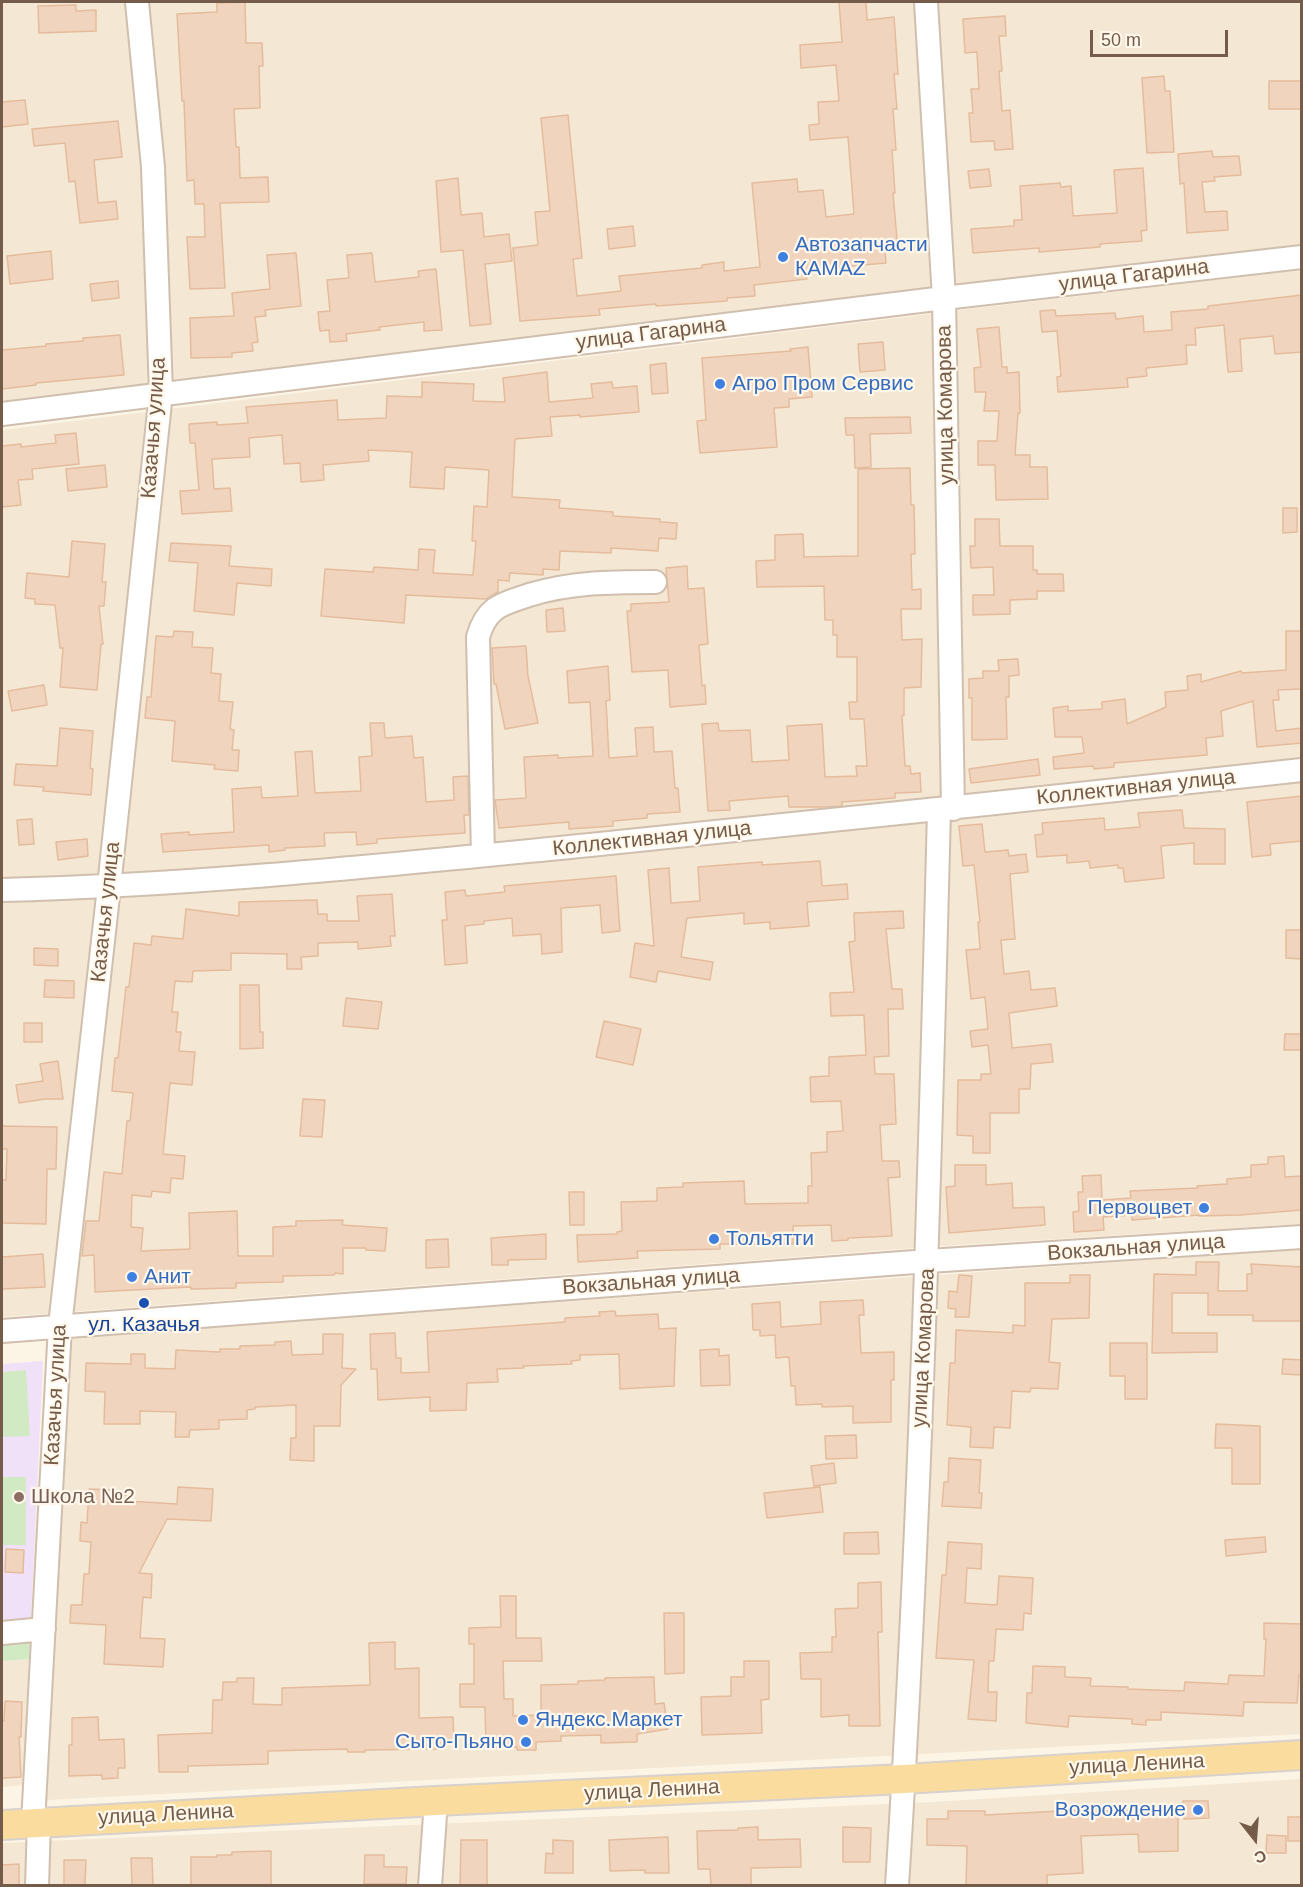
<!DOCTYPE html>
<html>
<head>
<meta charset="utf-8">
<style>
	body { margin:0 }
	#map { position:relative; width:1303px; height:1887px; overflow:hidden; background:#fcf4e5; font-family:Arial,sans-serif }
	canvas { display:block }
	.frame { position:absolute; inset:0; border:3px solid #755c4a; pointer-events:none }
	.north { position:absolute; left:1225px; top:1809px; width:60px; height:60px; -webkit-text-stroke:4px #fff8eb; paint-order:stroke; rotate:163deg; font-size:16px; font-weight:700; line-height:24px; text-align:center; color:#755c4a }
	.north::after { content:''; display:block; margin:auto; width:21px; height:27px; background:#755c4a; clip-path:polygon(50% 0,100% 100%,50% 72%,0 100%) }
	.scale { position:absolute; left:1090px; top:30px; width:138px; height:27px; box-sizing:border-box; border:3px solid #755c4a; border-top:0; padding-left:8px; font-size:18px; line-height:21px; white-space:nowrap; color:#755c4a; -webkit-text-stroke:4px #fff8eb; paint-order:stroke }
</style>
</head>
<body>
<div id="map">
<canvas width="1303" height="1887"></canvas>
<div class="frame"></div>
<div class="north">С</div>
<div class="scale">50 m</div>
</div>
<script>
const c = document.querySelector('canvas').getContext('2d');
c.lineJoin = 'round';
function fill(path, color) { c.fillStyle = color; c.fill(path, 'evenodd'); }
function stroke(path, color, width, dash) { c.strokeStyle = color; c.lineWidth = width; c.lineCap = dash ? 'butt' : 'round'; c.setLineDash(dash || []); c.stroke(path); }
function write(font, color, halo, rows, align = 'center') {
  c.font = font + ' Arial,sans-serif'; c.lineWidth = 4.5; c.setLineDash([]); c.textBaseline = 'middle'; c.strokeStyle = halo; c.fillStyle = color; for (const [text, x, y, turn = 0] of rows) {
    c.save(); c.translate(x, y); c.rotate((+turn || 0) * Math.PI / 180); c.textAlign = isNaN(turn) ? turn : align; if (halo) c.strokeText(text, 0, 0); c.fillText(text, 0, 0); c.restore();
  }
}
const residential = new Path2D(`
	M2,2H1301V247L2,401Z
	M1301,270V1224L941,1246L2,1317V430L969,309Z
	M1301,1249V1734L47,1800L71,1337Z
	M29,1659L24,1785L2,1787V1661Z
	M1301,1779V1885L2,1886V1843L934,1802Z`);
const education = new Path2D(`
	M43,1361L29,1659L2,1661V1364Z`);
const green = new Path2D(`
	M26,1370L30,1436L2,1437V1372Z
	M2,1477H26V1545H2Z
	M30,1642L29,1659L2,1661V1644Z`);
const building = new Path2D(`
	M245,2L246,43H262L263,66H259L260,108L234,109L236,147H239L240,178L268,177L269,202L220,203L225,288L190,289L187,237H205L204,204H195L194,180L187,181L184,101H182L177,14L217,12V3Z
	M839,2H866L867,20L894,17L898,74H894L897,109H893L896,150H892L895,193H893L898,251L885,252L886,263L806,270L807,279L754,285L755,296L727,298V301L656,306V304L599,309L600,315L520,321L513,248L538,245L535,212L550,211L541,118L568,115L582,258L573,259L577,296L621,291L619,276L702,268V265L724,262V271L760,267L752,183L797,179L798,192L823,190L826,217L854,214L848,137L810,140L809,125L819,124L818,102L839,101L836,65L801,68L800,45L842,42Z
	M76,5V11L96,10V31L39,33L38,6Z
	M1005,16L1006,36H999L1002,71H999L1002,111L1010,110L1013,149L995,150L994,141L971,142L969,113H973L971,89H979L977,52L965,53L963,19Z
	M1164,76L1165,91H1170L1174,152L1147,153L1142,78Z
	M1269,81H1302V109H1269Z
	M25,100L28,124L2,127V102Z
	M118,121L122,157L94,160L98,203L116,201L118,219L80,223L75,181L69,182L65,143L34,146L32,129Z
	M1212,151L1213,157L1239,156L1241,175L1214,177L1215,181L1202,182L1205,212L1227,211L1228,230L1187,233L1184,183L1180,184L1178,154Z
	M1143,168L1147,230L1141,231L1142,241L1100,244V247L1039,252V248L973,253L971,229L1014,226V220H1022L1020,186L1060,183L1061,187L1071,186L1073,216L1117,213L1114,170Z
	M989,169L991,186L970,188L968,171Z
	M458,178L461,215L482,213L484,237L509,234L512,261L485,264L491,324L470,326L463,250L441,252L436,181Z
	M633,226L635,246L609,249L607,229Z
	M51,251L53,279L10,284L7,256Z
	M296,253L301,306L265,310L266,316L255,317L258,342L252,343L253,351L232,353V357L191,358L190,318L234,316L232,293L270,289L267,255Z
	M372,253L375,282L419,277L418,271L436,269L442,330L424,331V322L379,327L380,330L346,334L347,341L330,342L329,330L320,331L318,312L330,311L327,280L349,278L347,255Z
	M118,281L119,298L92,301L90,284Z
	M1302,295V352L1275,354L1273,336L1240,339L1242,371L1228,372L1224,325L1195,328L1196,345H1186L1187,364L1146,368L1147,376L1127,378L1128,387L1058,392L1057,377L1061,376L1057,331L1042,332L1040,311L1055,310L1056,316L1115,313L1116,319L1143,316L1144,332L1172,330L1171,312L1208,309V306Z
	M999,327L1002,367H1007V373L1019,372L1020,413H1018L1015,455H1030V467H1047L1048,499L996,500L995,465H978V441H997L999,411H984L986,392H975L974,368L981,367L977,329Z
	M120,335L124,375L36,383V385L2,389V350L46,346V344L83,341V338Z
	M883,342L885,370L860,372L858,344Z
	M808,347L812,397L789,399V407L774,408L777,447L700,453L697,421L706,420L702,358L791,351L790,349Z
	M666,363L668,393L652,394L650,365Z
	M547,372L549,402L593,398L591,384L612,382L613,388L637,386L639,412L580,417V415L550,417L552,436L515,439L512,497L560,500L559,508L613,512V516L660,519V522L677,523L676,539L659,538L658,551L611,548V553L560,551L559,570L543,569V575L510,573L509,581L498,580V592L486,599L406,595L404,623L321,616L325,569L373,572L374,567L418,570L419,549L435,550L433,573L473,575L476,541H472L474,506L487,507L489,470L445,467L444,489L410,487L412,452L368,450L369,461L323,465L324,480L301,482L300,463L284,464L282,435L249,438L250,457L212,459L214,489L230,488L232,511L182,514L180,491L199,490L195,443H190L189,424L217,422V425L248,423L246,407L337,400L338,420L386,418L387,396L422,397V382L474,384L473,401L505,402L503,378Z
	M910,417L911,433L870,434L871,467L855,468L854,435H846L845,418Z
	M76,433L79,464L32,469L33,479L18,480L21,505L2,507V446L21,444V447L56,443L55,435Z
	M105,465L107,487L68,491L66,469Z
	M910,468L911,505H914L915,554H911L912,590L921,589V609H901L902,640L922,639L921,687L904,688V715L902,716L905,766H910L911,774L920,773L921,792L895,793V798L842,802V806L826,807H789L788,796L729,801L730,810L708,811L702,724L718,723L719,731L750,730L752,762L789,760L787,726L822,724L825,777L857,776L856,766H867L864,719H850L849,702H857V657H837V635H833V620H825L824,586L757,587L756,561L775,560V535L803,534L804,557L858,556V469Z
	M1283,508H1297V532L1283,533Z
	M975,519H999L1000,546H1033V570H1037V574H1063L1064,591H1037V599L1010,600V614L973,615V595H994L993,567L971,568L970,546H975Z
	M72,541L105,544L102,582H106L104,606H99L103,644H101L97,690L60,687L63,648H60L55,605L35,604V599L25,598L27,573L69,577Z
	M171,543L231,546L229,566L272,569L271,586L237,583L234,615L194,611L198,563L169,561Z
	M687,566L688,589L704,588L708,644L699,645L702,686L705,685L706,704L670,707L668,670L632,672L627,611H631V604L669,602L666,568Z
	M563,608L565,631L547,632L546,610Z
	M174,631L193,632L192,647L213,648L211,673L221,674L219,701L233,702L230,729L234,730L232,750H239L238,771L214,769L215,765L172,761L175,721L145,718L147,697H151L156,636L173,637Z
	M1286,631H1302V689L1278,690L1279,700H1273L1276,731L1302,728V743L1257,747L1253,701L1221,711L1223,736L1206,738L1207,755L1114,763V767L1094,769L1093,766L1054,769L1053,757L1084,753L1082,737H1055L1053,708L1068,706V711L1102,709V702L1125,699L1127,724L1166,707L1165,692L1188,690L1187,676L1201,674V682L1241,671L1242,673L1286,670Z
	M526,646L528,676L538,723L505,729L496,684H494L492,648Z
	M1018,659L1019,675L1009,676V697H1006L1007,739L972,740V698H969V679L983,678V671H999L998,660Z
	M608,666L610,700L606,701L609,758L637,756L635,728L653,727L654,752L672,751L675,788H678L680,812L647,814V818L613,821V826L569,829V822L499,828L495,800L526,798L524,757L558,755V758L593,756L590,702L569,703L567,671Z
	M44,685L47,705L12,711L8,691Z
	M370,723H384L385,738L412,736L414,758L423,757L426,802L454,800L453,777L468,776L469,815H464L465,833L377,839V843L357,845L356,832L324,833L325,846L285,848V850L269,852V845L163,852L161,834L189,832V835L234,832L232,789L261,787L262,798L298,796L295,752L312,751L315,793L361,791L359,757L372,756Z
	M60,728L93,731L90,768L93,769L91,795L43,791L44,787L14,785L16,764L57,766Z
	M1038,759L1040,775L971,783L969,769Z
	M1302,796V841L1270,844L1271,855L1252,857L1247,802Z
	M1182,810L1184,828L1225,829V864H1194V843L1161,846L1164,878L1125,882L1123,868H1118V865L1090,868L1089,861L1067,863V855L1037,857L1035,835L1043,834L1042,823L1104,818L1105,830L1140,827L1138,813Z
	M32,819L34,844L19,845L17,820Z
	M982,824L985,852L1008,850L1009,856L1026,854L1028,872L1010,874L1015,939L1001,940L1004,974L1029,971L1031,990L1055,988L1057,1006L1009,1013L1012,1048L1051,1044L1053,1062L1031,1064L1030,1089H1019V1113H990V1153H973V1136L957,1135L958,1080H981V1074H991L988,1045L972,1047L970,1031L988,1029L985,997L971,999L966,950L980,949L978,922H980L974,865L963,866L959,826Z
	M87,839L88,856L58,860L56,842Z
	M820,861L822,886L847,884L848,899L807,902L809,926L770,929V922L744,924V913L687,918L681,957L713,962L710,980L658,971L656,982L630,977L635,943L654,946L648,870L669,868L671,903L700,901L698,867L762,862V865Z
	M616,876L620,931L602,933L600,905L561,908L562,952L542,954L541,934L513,936L512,918L484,921V924L465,926L467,963L445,965L442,920H447L445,892L465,890L466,896L505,892L504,886Z
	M392,894L395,936H390L391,946L358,949V942L318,943V956L301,957L302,969H287V954L231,953V970L193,971L192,982L175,981L172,1012H178L176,1032H181L179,1051L195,1052L192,1085L170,1083L163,1154L185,1156L183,1179L171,1178L170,1193L152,1191L151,1197L132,1195L131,1227L143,1228L141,1251L190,1249L189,1213L237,1211L238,1256H273V1227L296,1226V1221L343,1220L342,1225L387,1228L385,1251L366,1250V1248H343V1274L335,1273L334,1275L283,1276V1282L236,1283V1288L191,1289V1287L95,1292L94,1255L82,1256L86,1221H99L104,1172L122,1174L127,1121H130L133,1093L112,1091L115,1058H118L126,987H129L134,943L151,945L152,936L183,939L186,909L239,916V902L317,900L318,914H327V921H359L357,896Z
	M903,911L904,928L886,929L892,989H902L903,1009H888L889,1056L874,1057L875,1074H894L896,1124L880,1125L882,1161H899L900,1177L888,1178L892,1236L848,1238V1240L832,1241L831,1225L793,1226V1244H720V1249L637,1251L638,1258L578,1262L577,1235L617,1234V1232L622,1231L621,1202L657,1201V1188L683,1187V1183L744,1181L745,1204L808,1203V1186H812L811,1153L827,1152V1132L843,1131L841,1101L811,1102L810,1077L829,1076V1057L866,1055L864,1015L831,1016L830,993L854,992L849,942L855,941L854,913Z
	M1286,930H1302V959L1286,958Z
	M34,948L58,949V966L34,965Z
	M45,980L74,981V998L44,997Z
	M240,985H259L260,1032H263V1048L240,1049Z
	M346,998L382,1002L378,1029L343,1026Z
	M604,1021L641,1029L633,1065L596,1057Z
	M24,1023H42V1042H24Z
	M1285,1034H1302V1050H1284Z
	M58,1061L63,1099H45L19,1103L16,1085L43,1081L40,1064Z
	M303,1099L325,1100L322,1137L300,1136Z
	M2,1126L57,1127L56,1169H47L46,1224L2,1223V1180H6L7,1149H2Z
	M1284,1156L1285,1177L1302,1176V1210L1240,1215L1199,1216V1215L1132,1220V1215L1103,1217L1104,1230L1074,1232L1073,1212L1079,1211L1078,1192H1083L1082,1176L1101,1175L1102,1200L1131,1198L1130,1191L1198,1188L1197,1186L1227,1184V1179L1251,1177V1165L1268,1164V1157Z
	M955,1165H986V1185L1012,1183L1013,1208L1044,1207L1045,1225L949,1233L946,1187L955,1186Z
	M569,1192H584V1225H570Z
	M546,1234V1259L508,1260V1265H492L491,1238Z
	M448,1239L449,1267L426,1268V1240Z
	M43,1254L45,1287L2,1289V1257Z
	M1196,1262H1219L1218,1291H1247V1274H1252L1251,1264L1302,1267V1321H1253V1315H1208V1293H1172V1333H1217V1352L1152,1353L1154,1274L1196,1275Z
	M959,1275L972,1276L969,1317H955L956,1309L948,1308L949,1291L957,1292Z
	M1070,1275H1090L1089,1318L1052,1319L1049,1362L1060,1363L1058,1389L1031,1388L1030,1392L1012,1391L1010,1428L994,1427L993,1448L970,1447L971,1427L947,1425L950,1363H955L956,1330L1013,1333V1325L1025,1326V1283H1070Z
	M863,1300L864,1315H859L861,1353L894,1352V1380H891V1422L853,1423V1406L822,1407V1404L796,1405L795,1386H791L789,1357L776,1358L775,1335L760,1336V1330H753L752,1304L780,1302L781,1327L821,1324L820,1302Z
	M615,1311L616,1316L658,1314L659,1329L676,1328L674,1386L620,1389L619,1354L580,1355V1360L571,1361L572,1364L523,1366L524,1368L497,1369L498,1382L467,1383L466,1410L430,1411V1397L378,1400L377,1369H371L370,1334L395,1333L396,1358H401V1373L429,1372L427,1332L565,1322V1318L600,1316L599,1312Z
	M323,1334H343L342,1368L356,1369L341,1385L340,1426H314V1461L290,1460L291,1438H296V1405L255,1407V1409L247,1410V1419L219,1420V1429L190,1430L189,1437H175L176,1412L140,1411V1424H104L105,1392L85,1391L86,1363L131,1364V1354H145V1368L175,1369L176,1350L220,1352V1349H240V1346L275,1345V1342L291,1341L292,1355L323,1354Z
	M1110,1343H1147V1399H1125V1376H1110Z
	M719,1349V1356L729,1355L730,1385L701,1386L700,1350Z
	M1283,1359L1302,1360V1375L1282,1374Z
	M1216,1424L1260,1426V1484H1232V1448H1215Z
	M856,1435L857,1458L826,1459L825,1436Z
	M949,1458L981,1460L979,1493H982L981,1508L942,1506L944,1482H948Z
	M834,1463L836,1483L814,1486L811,1466Z
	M178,1487L213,1489L211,1521L167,1519L139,1573L152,1574L151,1598L143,1597L140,1638L165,1639L163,1667L104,1664L106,1625L70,1623L71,1605H82L84,1574H89L91,1542L80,1541L81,1522L87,1523L89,1489L115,1490V1495L128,1496L127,1501L177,1504Z
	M820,1487L823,1512L767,1518L764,1493Z
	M878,1532L879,1554H844V1533Z
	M1265,1537L1266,1552L1226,1556L1225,1540Z
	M948,1542L982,1544L981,1569L967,1568L965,1603L997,1605L999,1576L1033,1578L1031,1614L1024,1613L1023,1630L996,1629L994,1661H989L988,1692H997L996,1721L968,1719L974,1660L936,1658L942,1575H946Z
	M6,1549L24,1550L23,1573L5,1572Z
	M881,1582L882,1632H878L880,1726H849V1715L821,1717V1679H801L800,1653L832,1652V1637H836L835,1609L858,1608V1583Z
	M500,1596H516V1638H541L542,1661H503L504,1699H513V1716L541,1715V1685L578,1684V1681L605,1680V1678L654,1677L655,1704L664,1703L668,1729L637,1734V1742L601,1743V1735L561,1736V1741L536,1742V1750H517V1747L486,1748L485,1707H460V1684H474V1644H469V1628L501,1627Z
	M664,1613H684V1673L665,1674Z
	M1264,1623L1302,1624V1675H1299L1297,1703L1244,1702L1243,1716L1161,1712V1720H1146V1725L1132,1724V1719L1069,1716L1068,1727L1026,1723L1027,1693H1032L1033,1666L1065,1667V1677L1091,1678L1090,1686L1128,1687V1689L1184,1691L1185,1682L1228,1684L1229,1675L1264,1676L1266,1639H1264Z
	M395,1642V1669L419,1668V1718L453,1717L454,1742H442V1749L365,1750V1752H348L347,1749L268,1751V1764L188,1766V1772H159L158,1735L212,1733L213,1700H222L223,1682H237V1678H254L253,1704L282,1705V1688L370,1685L369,1643Z
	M744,1661H769V1699L761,1700L762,1733L702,1735L701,1697L731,1696V1677H744Z
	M5,1701L22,1702L21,1737H19L21,1777L2,1778V1721H4Z
	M98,1717L99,1740L124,1739L125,1768H118V1778L102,1779V1775L69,1776V1745H72V1718Z
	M1183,1801H1208L1209,1818L1184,1819Z
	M1098,1809V1811L1178,1809V1851L1139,1852L1138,1834L1081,1836L1083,1873L1047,1875V1886H966L967,1846L927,1845V1819H948V1811H985V1815Z
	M1288,1817H1302V1841H1288Z
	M758,1827V1840L800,1839L801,1867L751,1868V1886H711L710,1869H698L697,1831L738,1830V1828Z
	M843,1827L871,1828L870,1862H843Z
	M1267,1835L1286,1836V1853H1266Z
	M668,1837L669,1873H645V1870L610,1871L609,1840Z
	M461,1840H487V1886H460Z
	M553,1840L573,1841V1873H545L546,1853L553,1854Z
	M271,1851V1886H191V1857H217V1855H232V1852Z
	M365,1855H384V1867H407L406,1884H364Z
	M131,1858H152L153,1886H132Z
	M64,1860H86L85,1885H64Z
	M19,1864V1886H2V1865Z`);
const minor = new Path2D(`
	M926,2L944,298L953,809
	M2,414L944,298L1302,257
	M483,855L478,637C481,626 486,616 495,609C505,602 518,599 529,595C572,582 610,582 655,582
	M2,890C198,885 395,864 590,845C827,821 1065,796 1302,770
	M2,1331L928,1261L1302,1237
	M2,1633L44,1629
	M33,1823L60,1326L109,887L161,393L153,167L137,2
	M37,1886L39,1822
	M430,1886L436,1801
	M897,1886C920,1527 930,1169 939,810`);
const major = new Path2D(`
	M2,1825L436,1801L904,1779L1302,1755`);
const markers = [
	[783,257,6,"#3f7fe0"],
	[720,384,6,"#3f7fe0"],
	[1204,1208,6,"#3f7fe0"],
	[714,1239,6,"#3f7fe0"],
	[132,1277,6,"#3f7fe0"],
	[144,1303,6,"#1a4fb4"],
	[19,1497,6,"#8d6e63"],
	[523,1720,6,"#3f7fe0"],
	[526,1742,6,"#3f7fe0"],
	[1198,1810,6,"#3f7fe0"]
];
const shopNames = [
	["Автозапчасти",795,245],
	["КАМАZ",795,269],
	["Агро Пром Сервис",732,384],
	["Первоцвет",1192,1208,"right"],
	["Тольятти",726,1239],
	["Анит",144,1277],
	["Яндекс.Маркет",535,1720],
	["Сыто-Пьяно",514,1742,"right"],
	["Возрождение",1186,1810,"right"]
];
const streetNames = [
	["улица Гагарина",1134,276,-7],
	["улица Гагарина",651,334,-7],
	["улица Комарова",946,405,-91],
	["Казачья улица",154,428,-86],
	["Коллективная улица",1136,788,-6],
	["Коллективная улица",652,839,-6],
	["Казачья улица",106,912,-84],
	["Вокзальная улица",1136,1248,-4],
	["Вокзальная улица",651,1282,-4],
	["улица Комарова",924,1348,-87],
	["Казачья улица",56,1395,-87],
	["улица Ленина",1137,1765,-3],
	["улица Ленина",652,1791,-3],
	["улица Ленина",166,1815,-3]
];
const transitNames = [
	["ул. Казачья",144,1325]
];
const educationNames = [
	["Школа №2",31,1497]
];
fill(residential, '#f4e7d3');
fill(education, '#f1e1f8');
fill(green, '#d1eac3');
fill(building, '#f1d4bd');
stroke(building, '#e4bc9d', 1.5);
stroke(minor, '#d0bfae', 26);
stroke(major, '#d8d1cc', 32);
stroke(minor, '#fff', 22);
stroke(major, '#fadd9e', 28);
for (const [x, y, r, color] of markers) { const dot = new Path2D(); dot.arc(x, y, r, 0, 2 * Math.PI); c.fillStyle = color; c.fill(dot); stroke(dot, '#fff8eb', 2); }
write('21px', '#366cbe', '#fff8eb', shopNames, 'left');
write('21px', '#755c4a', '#fff8eb', streetNames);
write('21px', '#164399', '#fff8eb', transitNames);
write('21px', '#785e54', '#fff8eb', educationNames, 'left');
</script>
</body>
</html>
